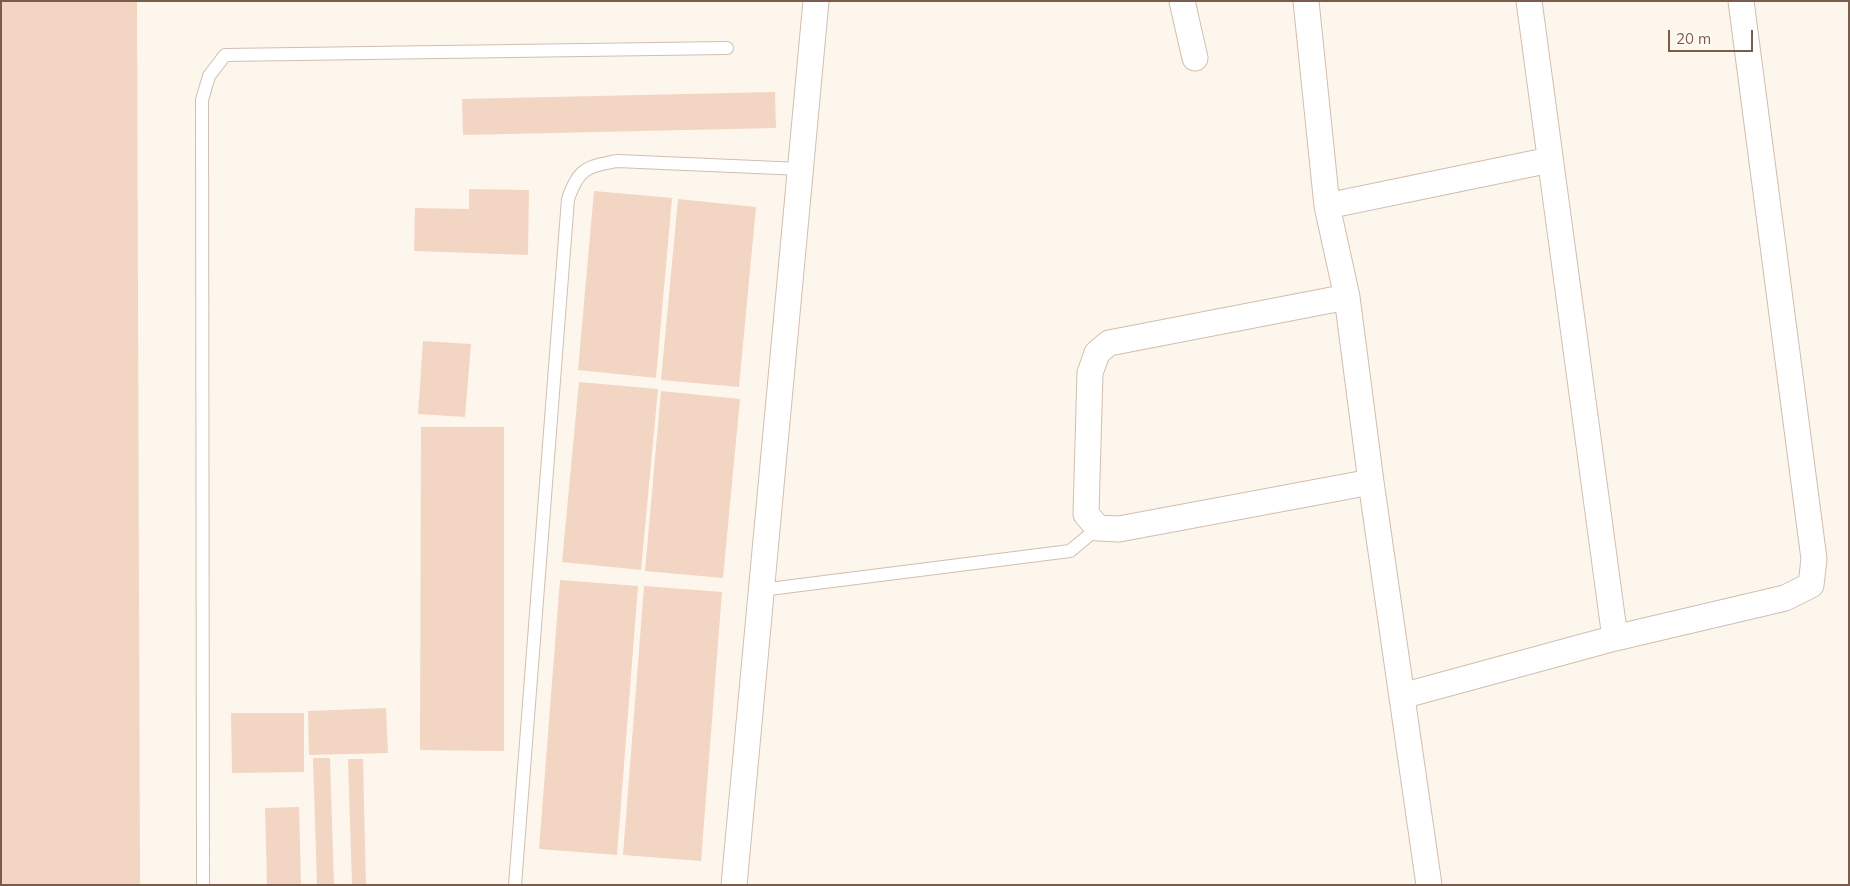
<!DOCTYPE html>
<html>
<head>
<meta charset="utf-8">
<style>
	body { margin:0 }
	#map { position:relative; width:1850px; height:886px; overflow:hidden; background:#fdf6ec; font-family:Mulish,sans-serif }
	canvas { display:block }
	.frame { position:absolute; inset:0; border:2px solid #7a5c4d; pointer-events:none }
	.scale { position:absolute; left:1668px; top:30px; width:85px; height:22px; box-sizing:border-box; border:2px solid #7a5c4d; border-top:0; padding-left:6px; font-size:15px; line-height:18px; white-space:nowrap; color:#7a5c4d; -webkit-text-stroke:4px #fffaf3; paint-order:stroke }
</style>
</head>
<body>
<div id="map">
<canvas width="1850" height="886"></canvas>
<div class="frame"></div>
<div class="scale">20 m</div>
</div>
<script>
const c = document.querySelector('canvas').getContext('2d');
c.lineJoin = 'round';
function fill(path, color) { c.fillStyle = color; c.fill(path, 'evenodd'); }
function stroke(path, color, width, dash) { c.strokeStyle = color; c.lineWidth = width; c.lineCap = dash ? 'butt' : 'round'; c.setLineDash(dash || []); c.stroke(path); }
const building = new Path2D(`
	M1,1H137L140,885H1Z
	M775,92L776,128L463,135L462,99Z
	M469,189L529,190L528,255L414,251L415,208L469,209Z
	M594,191L672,198L656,378L578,370Z
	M678,199L756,207L739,387L661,380Z
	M423,341L471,344L465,417L418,414Z
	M579,382L658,389L641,570L562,562Z
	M661,391L740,399L723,578L645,571Z
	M421,427H504V751L420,750Z
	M560,580L638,586L617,855L539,849Z
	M644,586L722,592L701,861L623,855Z
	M386,708L388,753L309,755L308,711Z
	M231,713H304V772L232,773Z
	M313,758H330L334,885H317Z
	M348,759H363L366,885H352Z
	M299,807L301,885H267L265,808Z`);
const lane = new Path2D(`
	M761,590L1070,551L1098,528
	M203,885L202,100L209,76L225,55L727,48
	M515,885L568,199C579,168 586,167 617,161L801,169`);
const street = new Path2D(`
	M1182,1L1195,58
	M1306,1L1327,206L1347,297L1371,482L1429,885
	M1529,1L1615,638
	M1327,206L1550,160
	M1347,297L1109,343L1097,353L1090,373L1086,514L1098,528L1119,529L1371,482
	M1402,696L1615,638L1785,598L1811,585L1814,559L1741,1
	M734,885L816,1`);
fill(building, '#f3d5c3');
stroke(lane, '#d1beb0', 14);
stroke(street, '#d1beb0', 27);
stroke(lane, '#fff', 12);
stroke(street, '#fff', 25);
</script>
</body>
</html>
